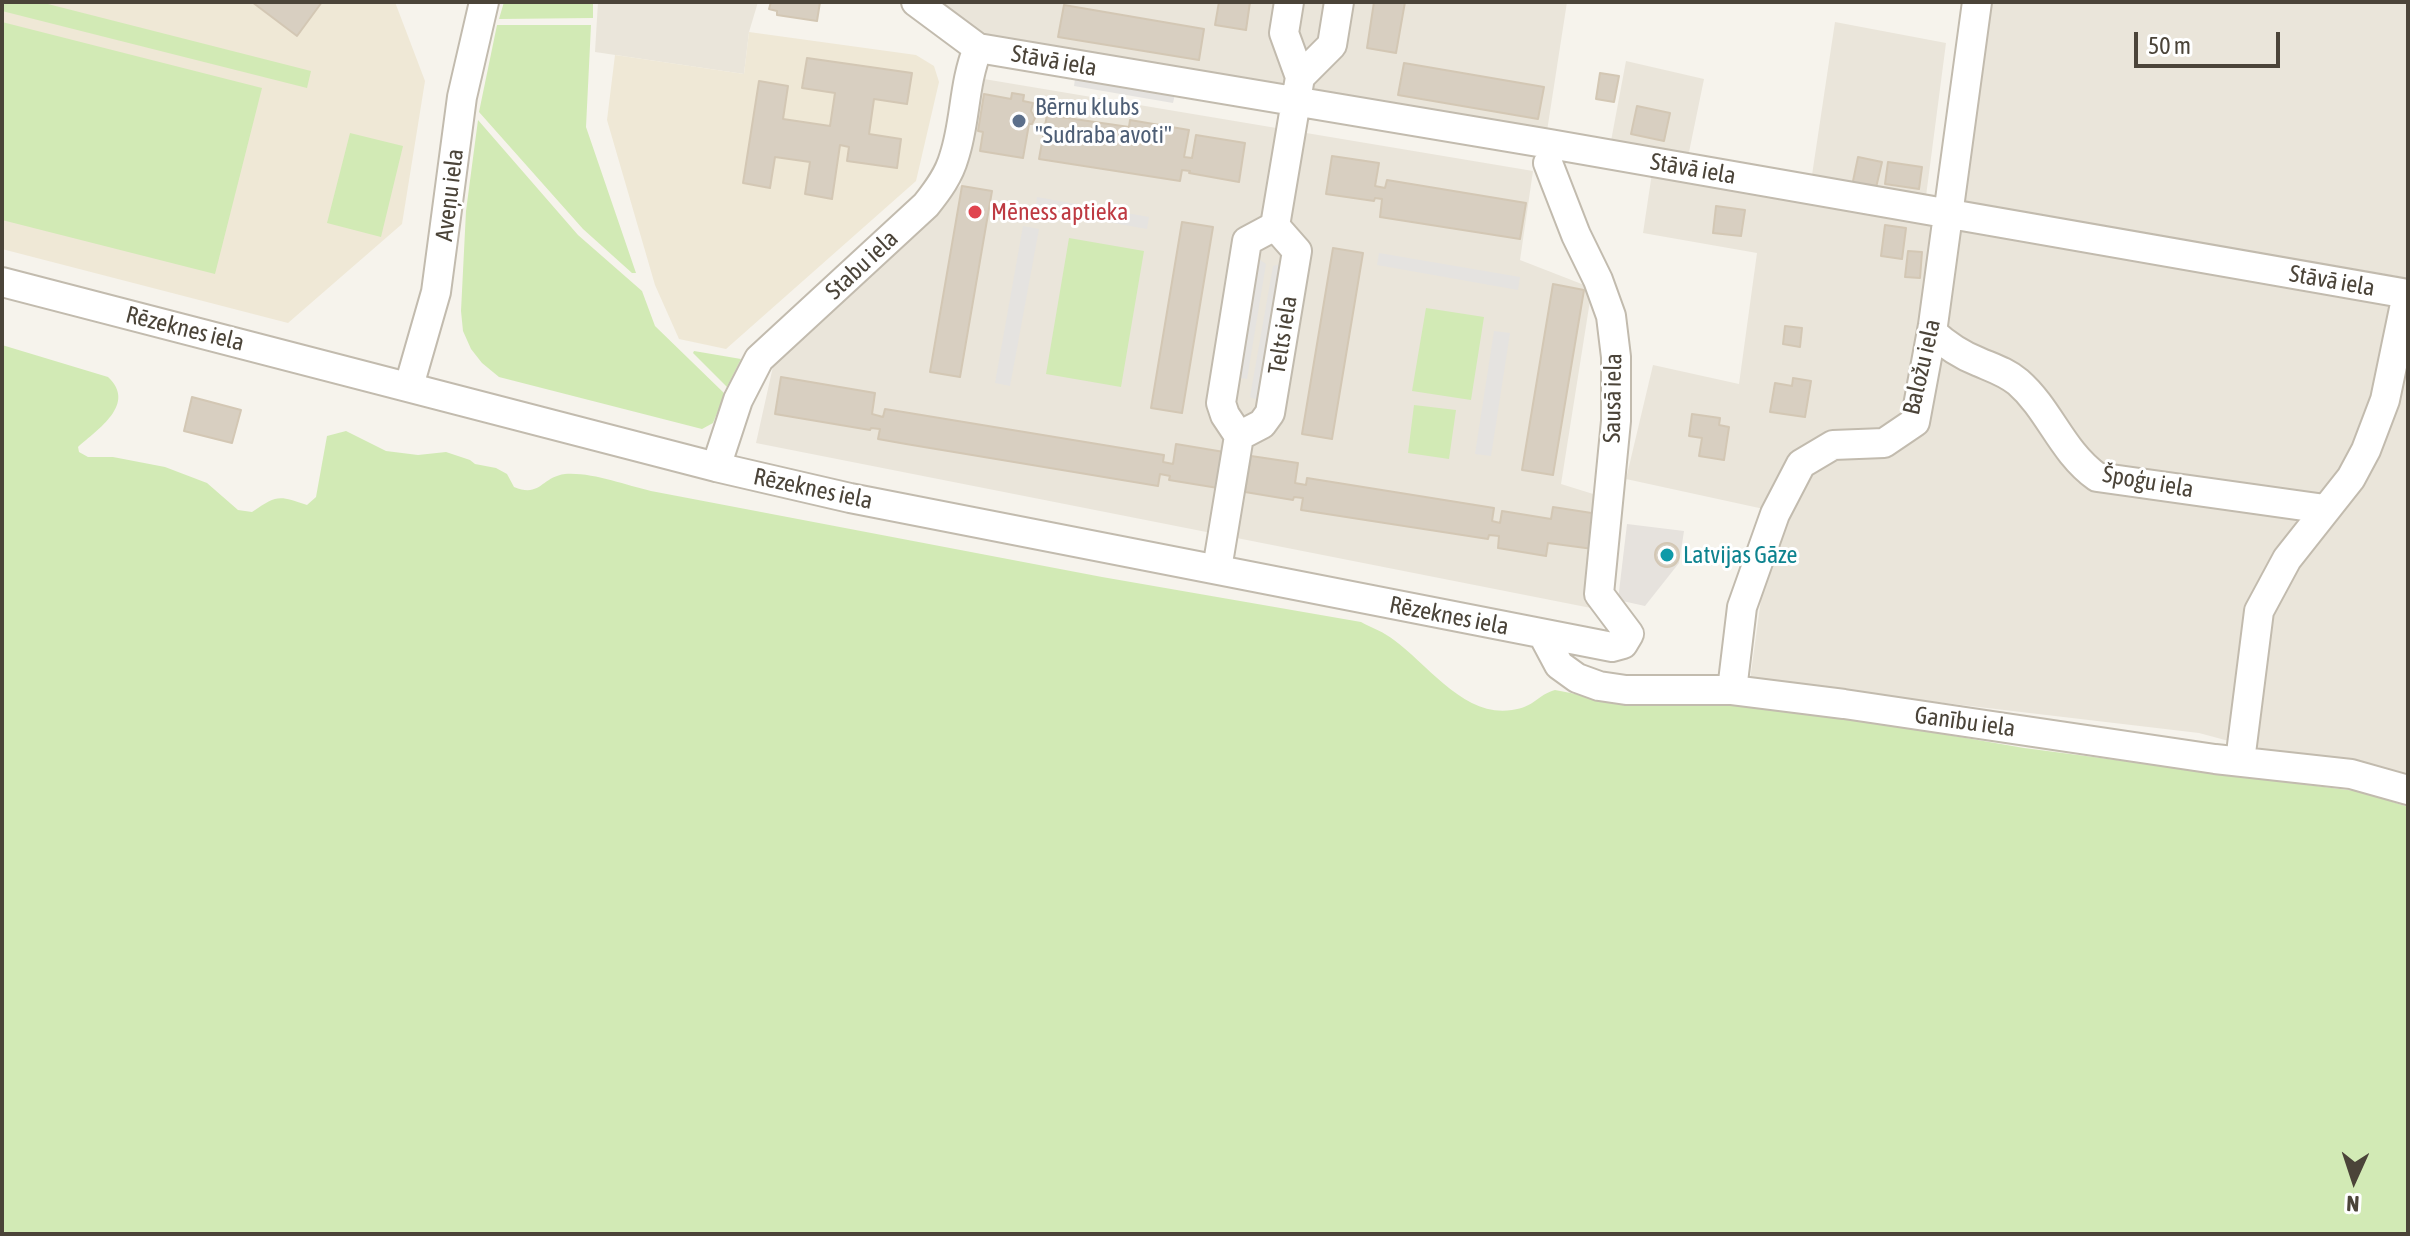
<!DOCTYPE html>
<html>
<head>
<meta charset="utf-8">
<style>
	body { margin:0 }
	#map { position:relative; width:2410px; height:1236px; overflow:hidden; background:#f6f3ec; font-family:"Asap Condensed",sans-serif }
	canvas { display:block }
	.frame { position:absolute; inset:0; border:4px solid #4b4439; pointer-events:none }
	.north { position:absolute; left:2314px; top:1140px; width:80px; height:80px; -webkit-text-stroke:6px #fff; paint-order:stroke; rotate:183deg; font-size:22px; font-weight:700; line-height:32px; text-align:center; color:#4b4439 }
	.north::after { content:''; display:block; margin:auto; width:28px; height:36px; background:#4b4439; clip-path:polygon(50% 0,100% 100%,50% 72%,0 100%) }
	.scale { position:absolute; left:2134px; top:32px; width:146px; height:36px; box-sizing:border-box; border:4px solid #4b4439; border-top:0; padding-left:10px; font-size:24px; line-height:28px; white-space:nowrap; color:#4b4439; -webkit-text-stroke:6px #fff; paint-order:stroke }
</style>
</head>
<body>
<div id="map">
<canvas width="2410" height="1236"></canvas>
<div class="frame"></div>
<div class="north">N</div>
<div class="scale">50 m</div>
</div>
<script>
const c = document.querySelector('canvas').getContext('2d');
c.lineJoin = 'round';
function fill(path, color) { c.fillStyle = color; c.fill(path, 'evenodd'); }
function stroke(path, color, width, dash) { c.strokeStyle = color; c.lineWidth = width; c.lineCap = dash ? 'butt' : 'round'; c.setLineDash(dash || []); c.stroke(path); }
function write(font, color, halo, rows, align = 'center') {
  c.font = font + ' "Asap Condensed",sans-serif'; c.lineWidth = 6; c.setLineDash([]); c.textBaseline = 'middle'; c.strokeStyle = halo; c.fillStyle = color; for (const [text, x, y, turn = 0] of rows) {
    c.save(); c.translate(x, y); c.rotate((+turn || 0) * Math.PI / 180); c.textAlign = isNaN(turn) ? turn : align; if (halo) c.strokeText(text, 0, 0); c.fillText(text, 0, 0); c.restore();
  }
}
const residential = new Path2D(`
	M598,2H758L749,32L744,74L595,52Z
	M941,2H1567L1547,131L986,35Z
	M1986,2H2408V278L1958,201Z
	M1835,22L1946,43L1926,196L1812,175Z
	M1626,61L1704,79L1688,157L1611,141Z
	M978,78L1533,171L1520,260L1592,288L1561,484L1606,498L1591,608L756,443L774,362L961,185Z
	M1652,173L2408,309V789L2199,733L1750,680L1773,511L1626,479L1653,365L1739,384L1757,253L1643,233Z`);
const industrial = new Path2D(`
	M1627,524L1684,531L1679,563L1645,606L1618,600Z`);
const education = new Path2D(`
	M2,2H395L425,81L402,224L288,323L2,249Z
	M749,32L916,55L934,66L939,82L916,181L726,349L679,339L655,285L607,120L615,55L744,74Z`);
const green = new Path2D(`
	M2,2H40L311,71L307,88L2,11Z
	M504,2H593V18L499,19Z
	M2,22L262,88L215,274L2,220Z
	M497,25H591L586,127L636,273H632L583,229L479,112Z
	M478,120L578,235L642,291L655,326L725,394L713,423L702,429L499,377L482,363L471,349L463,331L461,311L466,211Z
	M350,133L403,146L381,237L327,223Z
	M1069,238L1144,251L1121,387L1046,374Z
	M1426,308L1484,317L1471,400L1412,391Z
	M2,345L108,377C137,404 98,429 78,447L79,452L88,457H113L165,467L207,483L238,510L252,512C277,495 278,495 307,505L316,497L327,436L346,431L386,451L418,455L446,452L470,460L475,464L496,468L507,474L514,487C541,498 541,477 565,474C592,472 625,485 651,491L1102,577L1361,622C1372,628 1384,632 1394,640C1427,664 1465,718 1512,710C1535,707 1537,695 1555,690L1617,702L1723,700L1850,718L2024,748L2363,792L2408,807V1234H2Z
	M694,351L741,359L727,387L693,353Z
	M1414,405L1456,410L1449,459L1408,453Z`);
const parking = new Path2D(`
	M1076,72L1176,90L1173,103L1074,86Z
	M1037,197L1149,217L1147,229L1035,209Z
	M1023,226L1039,229L1010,386L995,383Z
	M1379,253L1520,277L1518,290L1377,265Z
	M1254,256L1266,264L1247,379L1233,377Z
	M1288,262L1264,403L1250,397L1273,266Z
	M1494,331L1510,333L1491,456L1475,454Z`);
const building = new Path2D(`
	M252,2H322L297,36Z
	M771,2H820L817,21L777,15V11L769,9Z
	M1219,2H1250L1246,30L1215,25Z
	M1374,2H1405L1396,53L1367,48Z
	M1064,5L1204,29L1199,60L1058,37Z
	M807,58L912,73L907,104L874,99L869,134L901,139L897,168L847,161L849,147L840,145L832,199L805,194L810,162L775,157L770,188L743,183L759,81L788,86L783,119L830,126L835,93L802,88Z
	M1404,63L1544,87L1538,119L1398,95Z
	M1600,73L1619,76L1614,102L1596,99Z
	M1012,93L1024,95L1023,101L1033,103L1031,111L1035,118L1032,124H1029L1023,158L980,151L983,132L978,131L984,94L1011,99Z
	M1637,106L1670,113L1664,141L1631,134Z
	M1047,115L1129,127L1130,120L1189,130L1184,157L1192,158L1196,135L1245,143L1239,182L1189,173L1190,171L1182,170L1180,181L1039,159Z
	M1332,156L1379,163L1375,186L1385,188L1387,180L1526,203L1520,239L1380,217L1382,199L1375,198L1374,201L1326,194Z
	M1858,157L1882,162L1875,192L1852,186Z
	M1888,162L1922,167L1919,189L1885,184Z
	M962,186L992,191L960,377L930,372Z
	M1716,206L1745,210L1741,236L1713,233Z
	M1182,222L1213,227L1182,413L1151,408Z
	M1885,225L1906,228L1902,259L1881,256Z
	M1333,248L1363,253L1332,439L1302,434Z
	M1908,251L1922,252L1920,278L1905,277Z
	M1553,284L1584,290L1553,475L1522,470Z
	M1785,326L1802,328L1800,347L1783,344Z
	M781,377L875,393L872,414L883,417L885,409L1164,455L1163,462L1173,464L1176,444L1224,452L1218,488L1169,480L1170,476L1160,474L1158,486L906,444L878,439L880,429L871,428L870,430L775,414Z
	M1793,378L1811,381L1805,417L1770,412L1775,383L1792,386Z
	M192,397L241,410L232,443L184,431Z
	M1692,414L1720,418L1719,425L1729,427L1724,460L1699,456L1702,438L1689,436Z
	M1251,456L1298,463L1295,483L1306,485L1307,478L1494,508L1492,521L1500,523L1502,511L1551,519L1553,507L1598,514L1593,549L1548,543L1546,556L1498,548L1499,536L1489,535L1488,539L1301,510L1303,498L1294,497L1293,500L1245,492Z
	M1655 555a12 12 0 1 1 24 0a12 12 0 1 1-24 0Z`);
const minor = new Path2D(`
	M916,2L978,48L1550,144L2408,294
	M1300,77L1332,45L1339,2
	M1275,226L1300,77L1284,33L1289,2
	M2,282L716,467L850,498L1612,647L1623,644L1629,634L1599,594L1616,421V357L1611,316L1598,280L1576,235L1548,163
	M1932,332C1946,345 1961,355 1979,362C1993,368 2006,372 2018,382C2050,410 2061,451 2097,477L2325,509
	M409,386L436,292L462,97L484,2
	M1239,436L1262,424L1270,413L1297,251L1275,226
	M716,467L738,400L759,359L926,205C938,190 949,175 954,157C966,121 963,85 978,48
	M1217,569L1239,436L1225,415L1221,403L1247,241L1275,226
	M1543,635L1559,665L1577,678L1599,686L1626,690H1732L1844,704L2215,759L2351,774L2408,790
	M1732,690L1742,607L1775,514L1801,464L1833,445L1884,443L1915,422L1933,325L1977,2
	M2240,761L2259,611L2287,559L2351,478L2366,450L2385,400L2407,294`);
const markers = [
	[1019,121,8,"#5c6f8a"],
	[975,212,8,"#e0444e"],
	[1667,555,8,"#0f9aa8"]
];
const streetNames = [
	["Stāvā iela",1054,61,10],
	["Stāvā iela",1693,169,10],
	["Aveņu iela",450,195,-83],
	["Stabu iela",862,265,-43],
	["Stāvā iela",2332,281,10],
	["Rēzeknes iela",185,329,14],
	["Telts iela",1283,335,-81],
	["Baložu iela",1922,367,-77],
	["Sausā iela",1613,398,-89],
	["Špoģu iela",2148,482,10],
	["Rēzeknes iela",813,489,12],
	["Rēzeknes iela",1449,616,11],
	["Ganību iela",1965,722,8]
];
const serviceNames = [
	["Bērnu klubs",1035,107],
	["\"Sudraba avoti\"",1035,135]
];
const healthNames = [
	["Mēness aptieka",991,212]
];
const cultureNames = [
	["Latvijas Gāze",1683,555]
];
fill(residential, '#eae5da');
fill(industrial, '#e6e2dd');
fill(education, '#efe8d6');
fill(green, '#d2eab5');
fill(parking, '#e5e3e0');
fill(building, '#d8cfc1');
stroke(building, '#d3c7b4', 2);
stroke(minor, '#c2bbae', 32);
stroke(minor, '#fff', 28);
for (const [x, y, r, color] of markers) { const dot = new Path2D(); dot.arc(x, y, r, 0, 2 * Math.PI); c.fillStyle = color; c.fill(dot); stroke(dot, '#fff', 3); }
write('24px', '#4b4439', '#fff', streetNames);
write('24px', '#4e5e75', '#fff', serviceNames, 'left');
write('24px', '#be3a42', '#fff', healthNames, 'left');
write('24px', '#0d838f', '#fff', cultureNames, 'left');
</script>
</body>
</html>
